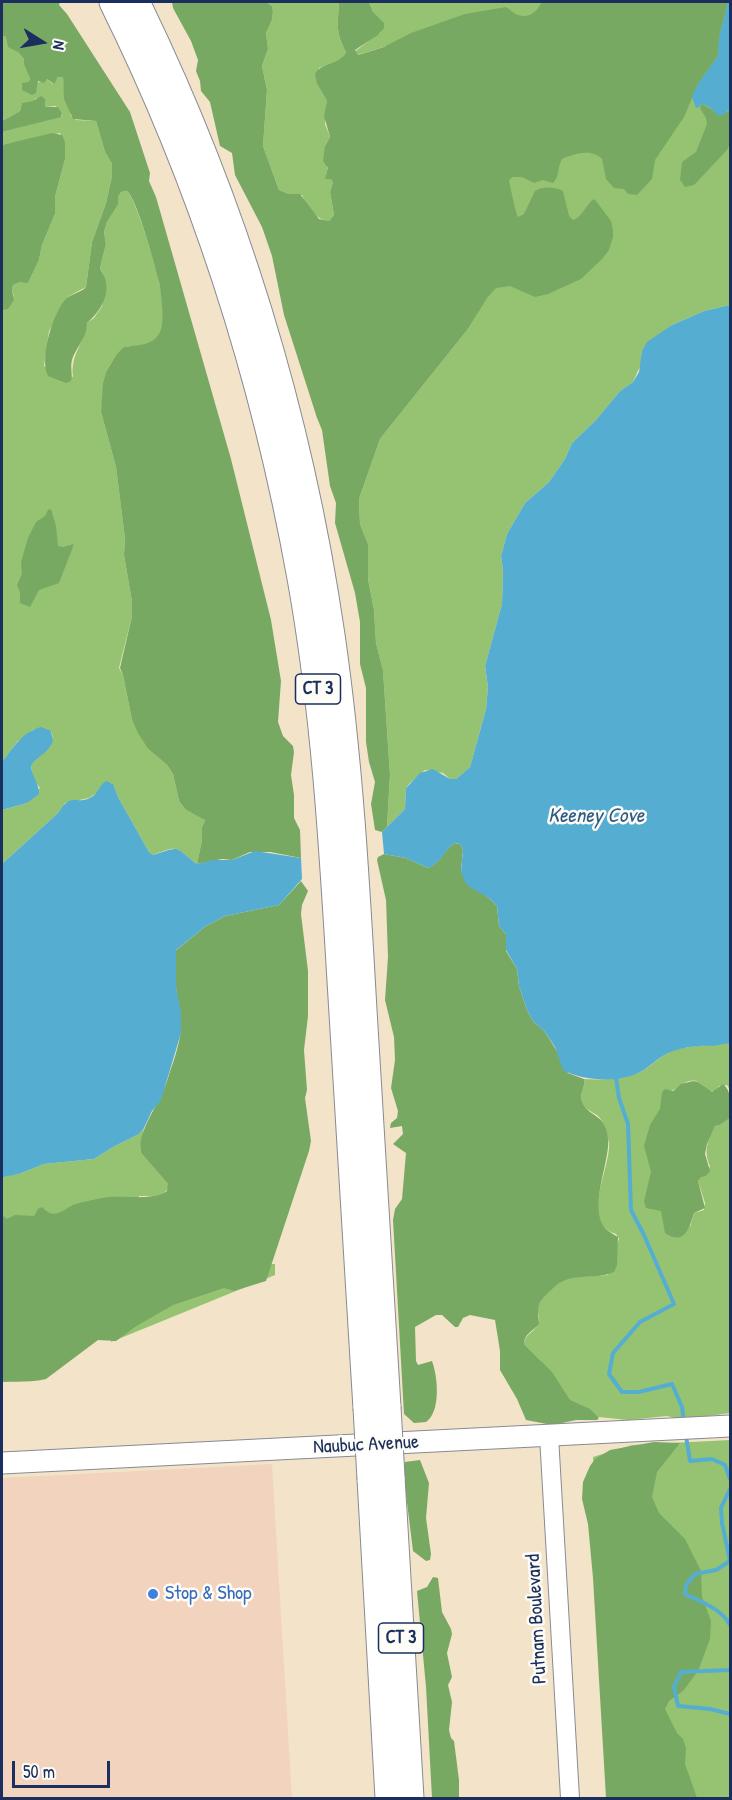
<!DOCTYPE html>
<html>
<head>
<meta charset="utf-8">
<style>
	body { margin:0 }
	#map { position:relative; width:732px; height:1800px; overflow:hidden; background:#f3e4c9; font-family:"Patrick Hand",sans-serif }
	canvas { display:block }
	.frame { position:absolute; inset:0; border:3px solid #1b2f5e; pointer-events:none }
	.north { position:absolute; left:12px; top:12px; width:60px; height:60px; -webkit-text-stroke:4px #fdfcf7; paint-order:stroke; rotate:101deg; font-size:16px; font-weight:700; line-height:24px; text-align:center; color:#1b2f5e }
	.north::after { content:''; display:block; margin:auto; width:21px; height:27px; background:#1b2f5e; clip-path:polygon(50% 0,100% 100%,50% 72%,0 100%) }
	.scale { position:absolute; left:12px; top:1761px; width:98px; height:27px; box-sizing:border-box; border:3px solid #1b2f5e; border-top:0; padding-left:8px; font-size:18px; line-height:21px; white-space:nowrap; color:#1b2f5e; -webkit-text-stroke:4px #fdfcf7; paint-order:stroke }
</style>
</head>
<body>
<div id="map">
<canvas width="732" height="1800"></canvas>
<div class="frame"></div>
<div class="north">N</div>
<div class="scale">50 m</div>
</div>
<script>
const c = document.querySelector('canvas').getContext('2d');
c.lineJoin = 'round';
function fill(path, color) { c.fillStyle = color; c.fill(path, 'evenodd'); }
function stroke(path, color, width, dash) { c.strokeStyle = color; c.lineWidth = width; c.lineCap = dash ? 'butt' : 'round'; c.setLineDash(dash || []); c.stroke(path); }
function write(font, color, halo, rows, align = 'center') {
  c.font = font + ' "Patrick Hand",sans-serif'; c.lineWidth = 5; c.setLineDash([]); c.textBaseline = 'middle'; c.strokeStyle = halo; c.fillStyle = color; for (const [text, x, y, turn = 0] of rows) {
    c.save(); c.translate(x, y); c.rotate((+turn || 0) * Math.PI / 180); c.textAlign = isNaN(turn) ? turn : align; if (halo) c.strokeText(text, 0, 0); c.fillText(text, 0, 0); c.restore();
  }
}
const built = new Path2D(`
	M272,1464L292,1798H2V1478Z`);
const green = new Path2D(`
	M266,2H339C338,23 335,33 346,52C343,61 328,64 319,68L317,84L327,101L325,124L330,137L325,146L328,171L326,175L333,182L330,192L334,215L329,221C316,220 307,207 302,195L289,194L279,190L263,146L267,90L262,66L268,49L266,33L272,20L273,11L272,6Z
	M369,2H730V305L704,311L672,325L642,351L641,364L633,382L620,391L596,420L572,443L565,459L549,482L525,503L507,534L501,556L503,570L502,604L485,666L488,687L486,709L470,767L456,779H450L443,773L425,770L409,784L406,788L405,809L387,827L390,775L383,670L376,643L374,610L368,579V544L360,524L359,499L380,439L468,329L478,312L387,46L357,55L354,52L381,32Z
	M2,36L6,37L24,59V65L30,79L28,82L37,87V83L47,79L53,84L58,77H63L65,101L69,107L71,116L76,120L96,121L105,152L112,164V176L106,203L92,242L86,287L69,296L49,331L44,366L73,377C70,353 85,344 87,323L94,318L102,306L106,282L100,268L106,244L104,232L107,222L118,205V197L121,192L127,191C136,199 156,267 159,282C162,295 164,316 162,328C159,343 140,347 128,346L116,355L106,372L101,412L116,467L125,539L124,555L132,602V616L119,668L123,675L132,720L148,749L167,765L173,774L179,801L185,809L204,817L205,820L202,827V840L197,864C175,848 181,844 153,855L149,852L118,797L112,783L89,798L65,803L58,813L2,864V810L27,803L40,788L34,780L31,766C38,754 58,748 51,731L34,729L17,742L2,762V289L14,297L12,290L13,285L20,282L29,281L39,260L42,245L55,214V197L65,159V143L60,133L2,145V132L62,116V113L56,106L45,107L36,98L34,101L22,104L20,111L2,121Z
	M724,1043L730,1044V1090L727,1085L719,1086L715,1091L709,1092C705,1089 702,1084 698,1082C688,1076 678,1089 670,1091L690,1227L694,1213L704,1210L705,1203L698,1181L701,1176H706L710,1166C703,1151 708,1140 715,1126L720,1125L730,1118V1413L694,1418L691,1422L667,1416L628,1420L598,1417L540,1420L541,1361L524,1344C525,1333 536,1332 539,1322C540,1317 537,1312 538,1308C539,1302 544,1296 548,1292C569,1270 582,1279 608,1275L619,1239L616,1234C579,1222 611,1168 609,1143C608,1137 603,1121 599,1117C593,1111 585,1111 582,1101C579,1093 586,1087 584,1079C604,1080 630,1080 647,1068C654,1063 661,1056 670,1052C683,1046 710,1045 724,1043Z
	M144,1128L140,1149L141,1153L169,1185L168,1189C160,1198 150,1196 139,1196L143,1271L275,1264V1275L111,1342V1299L2,1305V1176L19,1174L44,1164L94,1159L113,1147L139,1134Z
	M730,1440V1798H610L593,1457L632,1445Z`);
const forest = new Path2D(`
	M2,2H60L59,5L67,14L130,112L150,173L149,181L156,197L231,459L271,620L281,681L278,722L283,736L293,746L294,752L291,775L294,795V818L300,830L301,858L270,852H250L232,860L222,859L197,864L202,840V827L205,820L185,809L179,801L173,774L167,765L148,749L138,733L132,720L123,675L120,668L132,616V602L124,555L125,539L116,467L101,412L103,384L106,372L116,355L124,347C138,345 153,346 160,332C165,323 161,292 159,282C155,266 137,199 127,191L121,192L118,197V205L107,222L104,232L106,244L100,268C101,272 106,278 106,282C109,298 98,314 87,323C87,339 77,345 72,360C70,367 73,374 71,381L66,383L48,376C39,359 53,312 66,299C72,293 81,293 86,287L92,242L106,203L112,176V164L105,152L96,121L73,119L64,99L63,77H58L54,84L47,79L44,83L38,81L36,93L32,95L22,90V83L28,82L30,79L24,65V59L18,52L8,47L6,37L2,36Z
	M172,2H266L272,6L273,11L272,20L266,33L268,49L262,66L267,90L263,146L279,190L289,194H300L319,219L329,221L334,215L330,192L333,182L330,179H325L328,168L323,161L325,146L330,137L324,116L327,101L317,84L315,74C321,62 340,65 346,52C335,32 338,24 339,2H369L373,12L384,23V28L378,35L355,50L358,55L384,47L411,33L465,14L506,7C510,9 514,14 518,15C530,19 537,11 542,2H728L719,38L718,56L698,84L684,117L655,160L652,179L637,195L628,194L624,189L614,188L606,179L602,159C591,148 574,154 562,159C557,167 560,176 553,183L543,180L534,183L522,177H513L509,180C510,186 516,214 518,217L524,214L535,191C544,186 555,187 563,191L569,216L573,220C583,217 585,205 594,199L596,201L611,221L613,230V237L609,250L602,259L581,279L548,294L535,297L510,286L496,288L487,298L468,329L380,439L359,499L360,524L368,544V579L374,610L376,643L383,670L390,775L387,827L382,832L375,830L371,804L375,782L369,762L366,742V688L360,664V622L355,593L335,523L336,503L330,486L322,430L317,418L284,315L272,256L262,227L235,175L232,153L220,146L210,102L201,91L200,81L196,71L198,60L191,41L173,8Z
	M41,96L45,99V107H58L62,113L61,117L2,132V121L20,111L22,103L33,101Z
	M702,104L716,112H728L730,108V144L727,150L694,185L685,187L680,180L682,162L696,152L707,124L706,118L700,108Z
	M52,133L62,135L65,142V159L55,197V214L42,245L39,260L29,281L27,283L20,282L13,285L12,290L14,300L8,309L2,310V145Z
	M51,509L56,526L58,546L63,547L74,544L59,583L39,590L30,607L20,603V592L17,585L22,574L21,562L28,538L36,522L45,516L48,510Z
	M454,843L460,844L463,850L461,871L479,891L489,898L497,906L499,926L506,934V951L517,969L519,986L527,1010L533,1021L545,1032L555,1048L568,1073L584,1079C586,1087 579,1093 582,1101C588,1118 605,1112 608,1138C611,1162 584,1215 610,1232C612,1234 615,1235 618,1237L617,1265L614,1272C592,1282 571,1269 551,1290C547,1294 541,1299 539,1305C537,1311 539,1318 539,1324C533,1331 524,1334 524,1344L552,1372L570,1400L590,1409L599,1418L597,1420H576L552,1425L526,1420L517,1399L500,1370V1351L495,1320L470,1315L463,1318L458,1327H455L442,1315H436L415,1327L416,1361L418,1365L432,1361C438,1377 441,1412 426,1422L414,1423L404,1414L393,1220L395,1209L402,1199L406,1153L393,1144L403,1134L402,1126L390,1128L391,1123L397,1118L398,1111L391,1088L395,1060L394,1037L385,1000L388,957L386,900L377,860L378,857L384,854L406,858L428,868C439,864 444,851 454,843Z
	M301,881L308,891L302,905L301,914L308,971V1016L304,1050L307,1090L305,1098L311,1141L309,1151L266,1281L234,1291L224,1288L173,1305L135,1327L116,1341L98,1340L46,1379C31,1383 17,1381 2,1382V1215L7,1219L15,1215L34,1216L38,1209L42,1207C57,1223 64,1206 79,1203C86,1201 94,1200 102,1198C120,1194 151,1202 167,1191L168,1184L141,1153C136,1132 161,1102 167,1081C172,1065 180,1045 181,1028C182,1014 177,1001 176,987C174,975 175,963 175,951L206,926L225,916L279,905Z
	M693,1081L698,1082L712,1092L723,1084C732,1091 731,1106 730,1118L720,1125L715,1126L707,1144L705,1154L710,1171L706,1176L701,1177L698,1181L705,1208L694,1213C689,1229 684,1246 665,1233L661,1211L646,1208L644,1201L651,1172L644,1146L650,1125L660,1109L662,1092L665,1089L673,1091L681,1084Z
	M654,1442L680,1443L657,1472L652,1497L659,1513L685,1539L701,1571L702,1597L711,1621L710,1639L698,1671L683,1691L669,1701L665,1709L677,1733L683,1739L686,1748L685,1764L697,1798H606L593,1578L588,1524L582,1499L583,1482L590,1466L595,1459L610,1450Z
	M420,1460L429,1483L426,1518L431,1554L430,1560L426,1561L413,1551L403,1470L405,1462Z
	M433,1577L438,1578L442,1612L451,1629L452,1634L447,1653L452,1677L448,1685L452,1702L449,1730L451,1738L454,1741L459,1780V1798H432L426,1687L417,1591L427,1587Z`);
const water = new Path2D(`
	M728,2H730V108L725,114L718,116C715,110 708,106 702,104L699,107L696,108L692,97L698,84L718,56L719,38Z
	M730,305V1044C724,1043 718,1046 712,1046C700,1045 683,1047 671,1052C662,1055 655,1062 648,1067C628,1084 584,1082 563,1070L555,1047L545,1032L533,1021L527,1010L519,986L517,969L506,950V934L499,926L497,906L489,898L468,886L464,880L461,871L463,850L460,844L454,843C445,851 438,865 428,868L406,858L384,854L382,832L405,809L406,788L409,785L420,773L433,769L450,779H456L470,767L486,709L488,687L485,666L502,604L503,570L501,556L507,534L525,503L549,482L565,459L572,443L596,420L620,391L633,382L639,372L642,351L647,342L672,325L704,311Z
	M41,727L51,731L53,741C49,753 37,756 31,766C32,776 40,786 39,794L27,803L2,810V762C13,748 22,732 41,727Z
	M106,781L113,784L118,797L149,852L153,855C183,845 174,847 197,864L214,860H232L255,851L301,858L302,879L279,905L225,916L206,926L176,950V987L181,1013V1033L161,1100L152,1111L144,1128L139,1134L113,1147L94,1159L44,1164L19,1174L2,1177V864L58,813C72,790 77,807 93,796C99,792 99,785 106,781Z`);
const stream = new Path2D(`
	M616,1078L619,1098L628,1124L631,1210L644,1235L674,1304L640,1322L613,1353L609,1374L622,1392H639L672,1384L682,1407L684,1422
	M686,1436L690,1461L712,1459L725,1465L730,1479
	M730,1489L721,1508L722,1523L730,1561L716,1570L695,1574L686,1585L685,1594C701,1602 722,1609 730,1625
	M730,1670L681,1672L674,1687L678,1706L710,1709L730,1714`);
const tertiary = new Path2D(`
	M549,1436L570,1798`);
const secondary = new Path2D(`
	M2,1463L730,1426`);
const motorway = new Path2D(`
	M113,2C203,184 265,378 301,578C325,711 333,846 341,981C350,1124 358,1266 367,1408
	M136,2C233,201 299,416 331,635C349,759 356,885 363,1010C371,1142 379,1274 387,1407
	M391,1477L410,1798
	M371,1479L389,1798`);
const motorwayBridge = new Path2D(`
	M387,1407L391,1477
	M367,1408L371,1479`);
const markers = [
	[153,1594,6,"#3f7fe0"]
];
const shields = [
	[318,689,45],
	[401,1638,45]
];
const shieldNames = [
	["CT 3",318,689],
	["CT 3",401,1638]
];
const streetNames = [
	["Naubuc Avenue",366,1445,-3],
	["Putnam Boulevard",537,1619,-93]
];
const shopNames = [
	["Stop & Shop",165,1594]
];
const waterNames = [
	["Keeney Cove",596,816]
];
fill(built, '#f2d4be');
fill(green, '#95c371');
fill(forest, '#78a963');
fill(water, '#55aed2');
stroke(stream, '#55aed2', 4);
stroke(tertiary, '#878a94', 20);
stroke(secondary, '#878a94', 23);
stroke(motorway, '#878a94', 29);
stroke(tertiary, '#fff', 18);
stroke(secondary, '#fff', 21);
stroke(motorway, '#fff', 27);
stroke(motorwayBridge, '#878a94', 29, []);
stroke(motorwayBridge, '#fff', 27);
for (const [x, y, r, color] of markers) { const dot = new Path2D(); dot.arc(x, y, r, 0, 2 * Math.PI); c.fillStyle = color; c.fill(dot); stroke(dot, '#fdfcf7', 2); }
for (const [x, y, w] of shields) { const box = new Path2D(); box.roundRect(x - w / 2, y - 15, w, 30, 4.5); c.fillStyle = '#fdfcf7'; c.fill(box); stroke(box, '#1b2f5e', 1.5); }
write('bold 18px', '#1b2f5e', null, shieldNames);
write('20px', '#1b2f5e', '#fdfcf7', streetNames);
write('20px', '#366cbe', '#fdfcf7', shopNames, 'left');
write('italic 21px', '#2f5b87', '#fdfcf7', waterNames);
</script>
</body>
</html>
